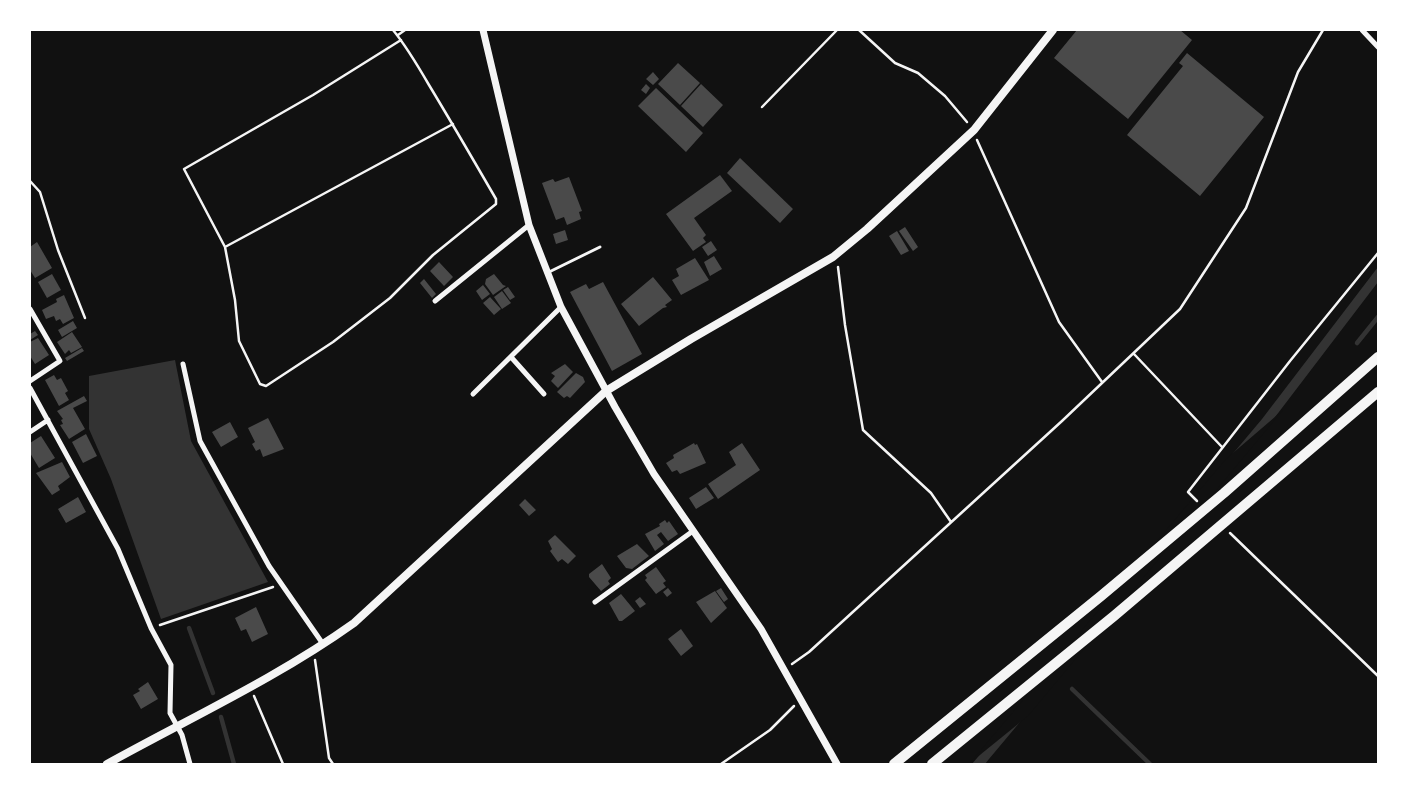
<!DOCTYPE html>
<html>
<head>
<meta charset="utf-8">
<style>
	body { margin:0 }
	#map { position:relative; width:1408px; height:794px; overflow:hidden; background:#111; font-family:Figtree,sans-serif }
	canvas { display:block }
	.frame { position:absolute; inset:0; border:31px solid #fff; pointer-events:none }
</style>
</head>
<body>
<div id="map">
<canvas width="1408" height="794"></canvas>
<div class="frame"></div>
</div>
<script>
const c = document.querySelector('canvas').getContext('2d');
c.lineJoin = 'round';
function fill(path, color) { c.fillStyle = color; c.fill(path, 'evenodd'); }
function stroke(path, color, width, dash) { c.strokeStyle = color; c.lineWidth = width; c.lineCap = dash ? 'butt' : 'round'; c.setLineDash(dash || []); c.stroke(path); }
const water = new Path2D(`
	M1378,267V282L1269,425L989,759L985,764H972L1262,419Z
	M175,360L191,441L268,582L161,619L111,479L89,429V376Z`);
const pier = new Path2D(`
	M1283,410L1028,716L970,763L1226,459Z`);
const stream = new Path2D(`
	M1357,343L1378,317
	M189,628L213,693
	M1072,689L1150,764
	M221,717L234,764`);
const building = new Path2D(`
	M1077,30H1180L1192,40L1128,119L1054,58Z
	M1187,53L1264,117L1200,196L1127,135L1183,66L1179,63Z
	M678,63L700,83L680,105L658,84Z
	M653,72L659,79L653,85L646,79Z
	M646,84L650,88L646,94L641,90Z
	M701,84L723,105L703,127L681,106Z
	M656,88L703,133L686,152L638,106Z
	M740,158L793,209L780,223L727,173Z
	M720,175L732,191L694,218L706,235L703,238L706,242L693,251L666,214Z
	M569,177L582,211L579,212L581,219L567,225L564,217L556,220L542,183L553,179L555,182Z
	M905,227L918,247L913,251L899,231Z
	M565,230L568,240L556,244L553,234Z
	M897,231L909,251L901,255L889,236Z
	M711,241L717,250L708,256L702,247Z
	M37,242L52,268L35,278L30,270V247Z
	M714,256L722,269L710,276L704,262Z
	M695,258L709,280L681,295L672,280L679,276L676,269Z
	M439,262L453,277L444,286L430,271Z
	M52,274L61,290L47,298L38,282Z
	M494,274L503,285L506,286L493,295L485,284L486,279Z
	M653,277L672,300L665,305L667,307L663,308L639,326L621,304Z
	M424,279L436,294L432,298L420,283Z
	M603,282L642,354L612,371L570,292L586,284L589,289Z
	M483,285L490,294L482,300L476,291Z
	M508,287L515,297L510,300L503,290Z
	M502,291L511,303L502,309L494,297Z
	M64,295L74,318L63,324L60,319L56,321L54,316L46,319L42,310L57,302L56,299Z
	M490,297L501,309L494,315L483,303Z
	M73,321L77,328L62,337L58,330Z
	M35,331L38,335L30,340V334Z
	M72,332L82,347L71,353L69,350L65,354L57,342Z
	M38,338L49,355L35,364L30,356V342Z
	M82,348L84,351L67,361L65,358Z
	M565,364L573,372L558,388L551,381L555,376L551,373Z
	M576,373L583,377L585,382L570,398L567,396L564,398L557,392Z
	M54,375L57,380L61,378L68,391L65,393L69,400L59,406L45,380Z
	M84,396L87,401L73,408L85,429L69,439L60,425L63,424L61,420L63,419L57,411Z
	M268,418L284,449L263,457L260,449L256,451L252,444L255,442L248,428Z
	M230,422L238,437L221,447L212,432Z
	M86,434L97,456L83,463L72,442Z
	M41,436L55,458L39,468L30,453V443Z
	M694,443L695,445L697,444L706,463L680,474L677,470L672,472L666,463L674,458L673,455Z
	M742,443L760,470L718,499L708,484L736,465L729,452Z
	M62,462L70,477L58,486L60,490L52,495L36,473Z
	M706,487L714,498L696,509L689,498Z
	M78,497L86,512L66,523L58,509Z
	M525,499L536,510L529,516L519,505Z
	M665,520L667,523L669,521L678,534L668,541L661,532L657,535L664,544L655,551L645,534L660,526L659,524Z
	M555,535L576,556L568,564L562,559L558,562L550,551L552,549L548,541Z
	M637,544L649,556L632,569L626,568L617,556Z
	M602,564L611,578L608,581L610,584L601,591L589,577V574Z
	M656,567L666,581L663,583L666,587L656,594L645,580L647,578L645,575Z
	M668,588L672,593L667,597L663,592Z
	M721,588L728,599L724,602L716,591Z
	M715,591L727,608L711,623L696,602Z
	M621,594L635,611L622,621H619L609,603Z
	M640,597L646,604L640,608L635,601Z
	M256,607L268,634L252,642L246,629L241,631L235,618Z
	M681,629L693,646L681,656L668,639Z
	M148,682L158,699L141,709L133,695L140,691L138,689Z`);
const path = new Path2D(`
	M393,30C407,47 418,66 429,85C452,123 474,161 496,199V204L433,255L390,298L333,342L266,386L260,384L239,341L235,300L225,247L184,169L313,95L401,40
	M859,30L895,63L918,73L945,96L967,122
	M398,35L405,30
	M762,107L837,30
	M977,140L1059,322L1102,382
	M30,181L40,192L58,250L85,318
	M225,247L453,124
	M838,267L845,325L863,430L931,493L951,522
	M1134,354L1222,447
	M1197,501L1188,492L1290,361L1378,253
	M1230,533L1378,676
	M160,625L273,587
	M315,660L329,758L333,764
	M792,664L809,652L1062,421L1180,309L1246,208L1298,72L1323,30
	M254,696L283,764
	M721,764L770,730L794,706`);
const service = new Path2D(`
	M547,273L600,247`);
const minor = new Path2D(`
	M1362,30L1378,47
	M435,301L529,225
	M30,309L60,361L30,381
	M511,357L544,394
	M183,364L200,441L269,566L323,644
	M30,388L118,549L151,628L171,665L170,713L182,735L190,764
	M473,394L561,307
	M30,432L48,420
	M595,602L693,531`);
const tertiary = new Path2D(`
	M483,30L529,225L561,307L615,407L654,474L761,629L837,764`);
const secondary = new Path2D(`
	M107,764C190,718 277,678 354,623L606,391L691,339L833,257L867,229L974,130L1053,30`);
const motorway = new Path2D(`
	M894,764L1101,596L1224,493L1378,357
	M932,764L1114,616L1378,392`);
fill(water, '#333');
fill(pier, '#111');
stroke(stream, '#333', 4.5);
fill(building, '#4a4a4a');
stroke(path, '#f5f5f5', 2.5);
stroke(service, '#f5f5f5', 3);
stroke(minor, '#f5f5f5', 5);
stroke(tertiary, '#f5f5f5', 7);
stroke(secondary, '#f5f5f5', 8);
stroke(motorway, '#f5f5f5', 10);
</script>
</body>
</html>
